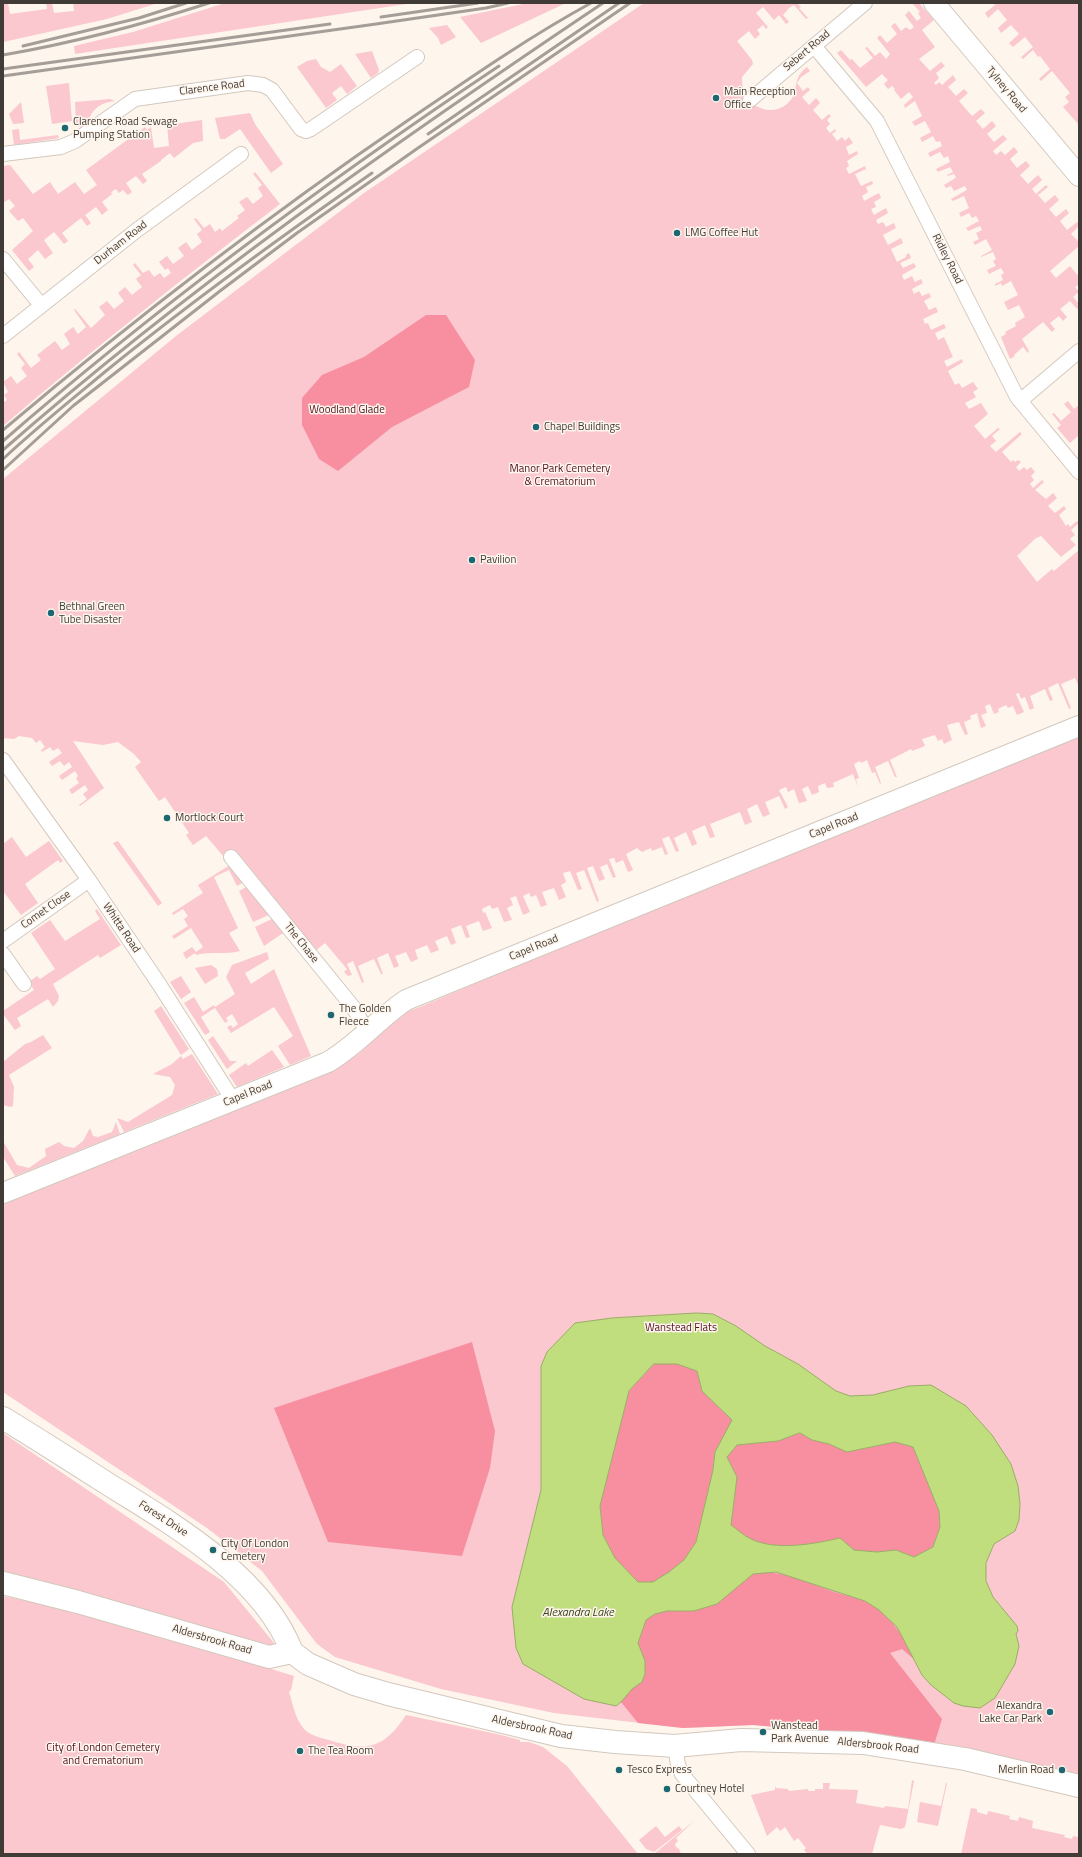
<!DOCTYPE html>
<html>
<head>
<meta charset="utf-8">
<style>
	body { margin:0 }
	#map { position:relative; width:1082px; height:1857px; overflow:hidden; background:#fef5ec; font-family:"Titillium Web",sans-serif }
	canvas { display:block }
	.frame { position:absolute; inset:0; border:4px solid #403b37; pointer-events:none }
</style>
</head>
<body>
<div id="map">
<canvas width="1082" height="1857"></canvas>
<div class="frame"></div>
</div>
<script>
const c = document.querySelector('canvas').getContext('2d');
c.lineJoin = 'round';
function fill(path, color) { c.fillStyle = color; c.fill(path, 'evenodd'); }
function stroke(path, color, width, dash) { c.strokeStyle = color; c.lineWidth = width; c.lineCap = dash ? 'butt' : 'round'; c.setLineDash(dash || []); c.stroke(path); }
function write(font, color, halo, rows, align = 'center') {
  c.font = font + ' "Titillium Web",sans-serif'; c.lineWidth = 3; c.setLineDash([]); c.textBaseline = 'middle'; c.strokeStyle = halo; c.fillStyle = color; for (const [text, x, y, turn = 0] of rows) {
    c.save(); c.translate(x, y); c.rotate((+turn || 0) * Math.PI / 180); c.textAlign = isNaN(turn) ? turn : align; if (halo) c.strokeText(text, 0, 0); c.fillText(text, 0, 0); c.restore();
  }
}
const green = new Path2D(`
	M3,3H8L10,14L47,9L46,3H52L54,13L74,11L73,3H158L107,19L3,42Z
	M225,3H413L75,54L74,46L133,32Z
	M528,3H566L481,43L460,17Z
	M644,3H797L801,7L799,8L808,18L806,19L794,5L789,8L783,15L789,22L786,24L779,15L774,20L763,7L756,13L768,27L766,29L763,25L757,30L760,34L755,39L749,31L737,41L752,60L753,64L742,77C742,82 742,87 744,92C751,109 773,116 787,104C801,92 790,80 807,67L810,71L801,77L797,83L803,91L808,87L810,90L802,97L809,105L816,98L820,103L813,110L822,120L829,114L831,116L827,120L830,124L826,128L830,133L835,129L836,131L832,134L837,141L842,137L845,141L849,137L853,143L846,147L849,155L857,151L858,154L847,161L849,166L846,168L849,174L865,166L866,169L855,174L861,186L872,181L873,184L866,187L868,192L862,196L864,201L879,193L881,198L874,202L876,207L871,209L874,215L886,208L888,213L876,220L878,224L883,222L886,227L894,223L896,228L883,235L888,245L901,238L903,243L891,249L897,262L906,257V255L909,253L911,258L900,263L903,268L914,263L916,267L902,275L904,280L912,276L915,282L921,279L923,283L912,289L914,294L919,291L922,296L929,293L931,297L924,301L929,310L936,307L938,312L923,319L925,324L928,323L931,330L944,324L946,328L935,333L938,340L944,337L953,357L944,361L947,367L962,359L963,362L948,371L955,385L959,383L962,388L973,382L978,389L973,392L976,397L965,403L969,409L981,403L988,414L974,426L985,439L998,428L1000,429L992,436L996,441L990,446L996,452L1020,432L1022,434L1002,452L1011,462L1013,460L1015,462L1018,460L1021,462L1016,467L1019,471L1024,467L1027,470L1031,467L1035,472L1031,476L1034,480L1030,484L1033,488L1042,480L1044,482L1035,490L1046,499L1053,493L1057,498L1048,506L1055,513L1064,506L1066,509L1059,515L1066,526L1068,524L1070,527L1077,521L1079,523L1071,530L1075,535L1070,539L1076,545L1061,557L1041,536L1036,538L1017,556L1037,582L1052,569L1054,571L1079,550V687L1075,678L1061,684L1071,708L1069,709L1058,683L1048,688L1053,700L1050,701L1045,689L1030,696L1034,708L1030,710L1025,697L1021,699L1019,693L1016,694L1024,712L1017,715L1013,706L1008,708L1006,705L998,709L999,712L994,714L990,704L985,706L987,713L981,715L986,726L981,728L977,713L970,716L971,719L964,722L968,734L965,735L959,722L947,725L952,740L944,744L942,739L938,741L935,735L922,739L925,746L912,751L911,749L890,760L897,777H895L888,761L875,767L881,783L880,784L875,772L872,773L867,760L861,763L860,761L854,764L859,778L856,779L858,787L853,774L833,783L834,787L827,788L825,783L818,786L819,792L812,795L808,786L802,789L807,801L799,803L794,789L788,792L786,787L779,790L788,807L785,809L779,796L765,802L770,814L763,817L757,804L747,809L752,822L745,825L740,812L710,824L715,837L710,838L705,825L692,831L697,844L692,846L686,832L674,838L679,851L676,852L669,836L662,839L668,854L665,855L662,847L652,851L651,848L642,852L637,848L626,854L633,870L628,872L623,860L616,863L614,858L609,859L616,877L613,878L619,892L607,864L600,867L605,879L599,881L593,866L587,868L599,901L597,902L584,870L576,873L582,889L578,890L570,871L563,873L566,882L561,885L566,897L559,900L554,888L542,892L547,905L541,907L536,895L531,897L529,893L523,896L530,912L523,915L516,896L510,898L513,905L507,908L512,920L504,922L498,907L492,909L490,905L482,909L483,913L485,912L492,928L483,931L479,921L466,926L470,937L466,938L461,925L451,929L456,943L451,945L447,936L435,941L439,950L431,953L427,945L415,950L418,959L411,962L406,952L395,956L399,966L394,968L388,953L377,958L383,974H381L374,959L358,966L364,982L362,983L353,961L347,964L352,975L348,976L344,972L347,969L325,943L314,952L233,851L224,857L206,836L193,845L186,835L189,833L165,797L159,801L135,767L141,762L134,754L118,742L103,745L73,741L104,788L80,806L79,805L87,799L83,794L88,790L85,785L72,794L69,790L79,783L76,778L78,776L75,771L62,780L59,776L72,767L69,762L64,766L60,761L52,766L49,762L62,753L58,748L53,751L50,747L42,752L41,750L45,747L40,740L36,743L32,738L19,736L14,739L3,738V479L176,336L364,193Z
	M912,3H919L934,20L922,30L935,47L919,59L930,71L941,62L945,66L936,73L939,78L934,83L936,85L939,82L942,85L953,75L956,80L948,87L956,96L964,89L968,93L959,101L972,116L981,109L985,113L976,121L983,129L992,121L996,126L987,134L994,142L1003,135L1007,139L993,151L996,155L1001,151L1005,155L1014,147L1018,152L1010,159L1017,168L1026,161L1030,166L1020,175L1028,184L1038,175L1042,180L1032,189L1036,194L1046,185L1048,187L1038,195L1045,203L1055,195L1059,200L1049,209L1056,217L1066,209L1069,213L1060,221L1067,230L1077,222L1079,224V226L1071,234L1079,242V246L1050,271L1056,278L1070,266L1079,277V284L1075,287L1079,292L1073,297L1079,304V307L1077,309L1070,301L1060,309L1067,317L1063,321L1059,316L1050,323L1055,329L1052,332L1043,322L1022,339L1029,351L1028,353L1023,347L1014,355L1015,356L1010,359L1001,337L1006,334L1005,332L1016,326L1015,323L1025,317L1019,305L1008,310L1004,302L1018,295L1011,281L1002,286L1001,283L995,286V284L1003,280L1001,275L1004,273L1001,268L989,274L987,270L996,266L993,261L996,259L993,252L981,257V256L992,250L986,239L975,245L973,242L979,239L976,233L982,230L980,226L968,231L966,228L979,221L976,216L972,218L969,213L961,217L959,213L969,208L964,196L953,201L951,199L967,190L965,186L954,191L951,186L946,188L944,185L954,179L956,177L954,174L947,176V175L953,172L950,167L938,172L936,169L950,162L948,156L944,158L940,152L930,157L928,153L942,146L940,141L936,142L933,136L922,142L920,138L931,132L925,121L915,126L912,122L922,116L915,101L905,108L904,105L913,97L909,92L901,99L894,90L895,89L892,86L888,89L884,84L888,80L882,74L866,87L837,53L841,50L850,60L852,59L860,68L873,58L865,48L867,47L875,56L880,52L886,59L890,54L877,38L880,35L887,43L897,34L891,26L895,23L901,31L906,27L910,30L914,27L905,15L909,11L917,21L921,18L918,13L920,12Z
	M993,3H1079V125L1063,107L1069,102L1065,97L1070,93L1052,71L1041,81L1039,79L1050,69L1040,56L1038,57L1033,50L1023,59L1021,57L1033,47L1025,37L1013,47L1009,43L1019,34L1011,25L1001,33L998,28L1007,20L998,9L988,18L985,13L995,5Z
	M447,25L456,37L441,45L438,38L429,28Z
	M372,51L379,70L378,73L371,78L355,54Z
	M316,59L321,67L330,72L341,64L357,86L347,94L341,86L332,93L337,100L326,108L297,67L307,61Z
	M69,83L72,121L52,124L46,86Z
	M110,99L115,101C101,102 91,109 88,123L81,128L76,124L75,102Z
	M21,102L24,123L13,124L9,114Z
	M250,113L255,124L283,164L271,173L240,129L225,139H220L215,118Z
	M202,120L203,141L193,143L174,158L170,153L161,160V161L142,174L147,181L143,184L136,176L126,183L132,192L128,195L123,190L119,193L116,189L111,192L112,194L102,202L108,210L102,215L96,207L85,215L91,223L87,226L81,218L62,233L68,241L64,244L54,232L44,240L53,253L45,259L38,250L28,259L34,267L29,271L12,250L33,231L23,218L18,221L9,211L15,206L9,199L3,203V166L10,165L33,194L50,182L58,194L75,182L84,194L97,185L86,170L145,127L147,130L151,127L154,148L169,146L167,125Z
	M19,129L20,140L58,135L59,138L14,145L12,130Z
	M255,172L280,204C186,276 93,349 3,426V403L7,400L4,395L8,392L3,382L11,376L17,384L27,376L21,368L25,364L17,354L19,352L31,368L41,360L37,355L55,341L62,350L70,344L64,334L73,327L78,334L86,327L74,310L75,309L91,328L105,315L99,307L107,301L114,309L124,301L118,293L125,287L132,295L142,287L136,279L141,275L133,265L135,263L143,273L149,270L154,277L160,273L164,278L171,273L168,268L165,270L159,262L167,256L173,264L184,256L178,248L186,242L192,250L202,242L197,234L202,230L194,219L196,218L204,228L210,224L215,232L220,228L222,231L239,218L237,216L245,210L239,202L247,197L253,204L263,196L258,188L262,185L253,174Z
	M1068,401L1074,409L1079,405V435L1070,443L1057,428L1061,425L1052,414L1054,413L1061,421L1071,412L1064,404Z
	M1079,735V1775L974,1752L856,1734L753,1725L683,1728L554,1713L441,1689L335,1657L317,1644L262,1571L207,1528L3,1392V1201L346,1062L362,1051L402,1013L420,1007L614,924Z
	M12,837L26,857L49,841L63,861L60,863L58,860L25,884L38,903L21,915L3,891V844Z
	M118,841L162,903L158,906L113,843Z
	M230,865L244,882L237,886L229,870L214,877L238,928L229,933L240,951C225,955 211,951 196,955L195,953L186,959L183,953L192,947L196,952L203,947L191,928L174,939L172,936L188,926L184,919L188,916L183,909L173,915L172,913L203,893L198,885Z
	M248,886L271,914L253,922L239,891Z
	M97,909L121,945L100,958L98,955L53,984L59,996L58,1001L53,1007L48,999L17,1018L21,1026L15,1030L3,1014V1011L34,990L29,982L37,976L40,979L55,969L31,933L50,920L65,941L100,919L95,911Z
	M274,918L286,931L264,946L255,927Z
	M267,952L269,959L245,973L251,984L274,969L311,1056L290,1065L278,1046L293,1036L274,1007L231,1033L227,1027L231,1025L233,1028L238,1024L232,1014L226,1018L228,1021L225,1023L215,1008L201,1017L210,1032L205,1035L184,1003L194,997L203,1012L214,1005L215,1007L235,994L226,977L232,965Z
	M211,965L217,969L218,976L205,984L195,968Z
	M181,976L191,992L181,999L170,982Z
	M161,1006L189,1049L181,1055L154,1011Z
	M43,1035L52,1048L9,1075L14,1087L13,1106L10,1107L3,1105V1062L25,1044L31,1042Z
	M213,1036L230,1061H237L227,1069L208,1040Z
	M272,1050L284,1067L237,1087L229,1075L246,1063L248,1066Z
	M192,1054L218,1094L124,1132L117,1118L128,1122L172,1095L175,1085L170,1077L153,1074L172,1064L181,1056L183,1059Z
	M116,1122L120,1134L15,1176L3,1157V1141L17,1165L29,1168L46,1156L45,1149L59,1142L64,1146L74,1148L83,1141L90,1128L93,1136L98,1137L112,1132Z
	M3,1433L224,1582L274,1643L268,1653L3,1579Z
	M3,1596L99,1616L294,1676L291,1690L289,1692C293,1705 295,1718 304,1729C309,1735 321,1738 329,1740C366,1752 384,1749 406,1715L497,1734L520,1740V1742H529L543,1747L567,1766L638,1854H3Z
	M912,1780L914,1781L905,1827L901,1829L880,1825L872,1854H808L804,1850L806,1848L798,1838L794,1841L785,1827L780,1831L777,1827L767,1836L751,1795L775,1790V1786L776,1788L788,1789L789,1791L808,1789V1791H815V1789H823V1783H830L829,1789L858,1790L856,1803L884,1808L885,1806L908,1809Z
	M946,1783H947L938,1826L917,1822L920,1802L941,1806Z
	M971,1808L977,1809V1812L987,1815L988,1811L1010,1816L1009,1819L1018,1821L1019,1817L1033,1821L1032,1828L1065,1835L1064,1837L1072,1839L1073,1836L1078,1837L1079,1833L1078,1854H961Z
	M695,1820L676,1838L678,1841L675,1844L676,1847L679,1849L681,1854H654Z
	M656,1826L665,1837L679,1826L682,1830L654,1852L646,1849L639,1840Z`);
const forest = new Path2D(`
	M426,315H446L475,360L469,387L392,427L338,471L319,459L302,425V398L322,375L364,357Z
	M472,1342L495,1431L490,1468L462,1556L328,1542L274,1408Z
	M654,1364H677L697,1371L702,1391L732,1420L715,1452L713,1470L696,1542L684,1560L669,1572L653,1582H638L615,1558L603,1535L600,1506L629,1391Z
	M800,1433L812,1440L829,1444L847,1452L895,1442L913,1447L939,1511L940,1527L933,1547L914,1557L896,1550L877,1552L854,1550L840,1538C814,1544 776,1551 751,1539C744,1536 737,1529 731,1525L737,1477L727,1457L737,1445L778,1441Z
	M764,1572C786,1573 806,1582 826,1589C838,1594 851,1596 864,1601C890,1611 904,1639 917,1662L902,1649L890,1653L942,1719L934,1745L856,1734L753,1725L683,1728L638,1723L621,1702L632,1689L642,1682L645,1661L638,1643L646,1620L655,1614L667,1611H694L736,1587L753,1574Z`);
const water = new Path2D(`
	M697,1313L713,1314L736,1326L765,1346L798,1364L836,1391L850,1396L873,1395L909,1386L931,1385L966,1406L992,1435L1011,1464L1018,1486L1020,1504L1019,1520L1015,1531L994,1544L986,1563V1581L993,1597L1017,1626L1018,1631L1016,1634L1019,1646L1015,1664L995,1698L980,1708L963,1706L954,1703L931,1685L922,1675L897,1627L879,1610L865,1601L776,1572L753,1574L717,1604L694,1611H667L655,1614L646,1620L638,1643L645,1661V1674L642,1682L632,1689L621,1702L616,1706L584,1699L523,1664L516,1648L512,1607L541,1490V1366L547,1352L575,1323L612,1318ZM654,1364H677L697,1371L702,1391L732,1420L715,1452L713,1470L696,1542L684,1560L669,1572L653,1582H638L615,1558L603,1535L600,1506L629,1391ZM800,1433L812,1440L829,1444L847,1452L895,1442L913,1447L939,1511L940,1527L933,1547L914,1557L896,1550L877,1552L854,1550L840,1538C814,1544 776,1551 751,1539C744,1536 737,1529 731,1525L737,1477L727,1457L737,1445L778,1441Z`);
const street = new Path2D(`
	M814,46L877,121L1017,397L1079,472
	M750,100L865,3
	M3,154L61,147L75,141L135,99L248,83L263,85L272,90L301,129L306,131L311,129L417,57
	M3,259L41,305
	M3,336L137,230L241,154
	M1020,401L1079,351
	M3,760L89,880L159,984L233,1100
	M231,857L353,1007L367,1031
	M3,941L89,880
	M3,954L24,984
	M675,1746L678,1765L682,1774L748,1854`);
const secondary = new Path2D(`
	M934,3L1079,176
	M3,1193L328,1062C357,1045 378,1019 406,1000L1079,726`);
const primary = new Path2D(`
	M3,1418C39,1440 75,1463 111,1486C176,1526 264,1578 292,1652
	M3,1583L78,1602L269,1657L292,1652L308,1664L354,1684L388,1694L561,1736L615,1742L675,1746L741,1740L863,1743L965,1759L1079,1786`);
const rail = new Path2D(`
	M381,17L478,3
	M23,46L139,18L186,3
	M3,55C73,43 141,25 209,3
	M3,69L330,24
	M3,76L376,24L486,8L508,3
	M428,134L619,3
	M3,430C133,320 266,217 407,121C467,80 527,38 591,3
	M3,441C159,305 327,181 499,66
	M3,450C191,285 396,142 603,3
	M3,459C36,428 71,400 106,371C192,301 282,236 372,173
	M3,470L73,406L220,291L297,233L418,148L630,3`);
const markers = [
	[716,98,4,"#1c6771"],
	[65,128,4,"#1c6771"],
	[677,233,4,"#1c6771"],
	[536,427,4,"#1c6771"],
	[472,560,4,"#1c6771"],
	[51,613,4,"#1c6771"],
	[167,818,4,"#1c6771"],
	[331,1015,4,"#1c6771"],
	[213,1550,4,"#1c6771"],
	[1050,1712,4,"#1c6771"],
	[763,1732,4,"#1c6771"],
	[300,1751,4,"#1c6771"],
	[619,1770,4,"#1c6771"],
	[1062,1770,4,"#1c6771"],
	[667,1789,4,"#1c6771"]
];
const streetNames = [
	["Sebert Road",807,51,-40],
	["Clarence Road",212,88,-7],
	["Tylney Road",1006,90,50],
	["Durham Road",121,243,-38],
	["Ridley Road",947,259,63],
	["Capel Road",834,826,-22],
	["Comet Close",46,910,-35],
	["Whitta Road",121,928,56],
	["The Chase",301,943,51],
	["Capel Road",534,948,-22],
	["Capel Road",248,1094,-22],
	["Forest Drive",163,1519,33],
	["Aldersbrook Road",212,1640,16],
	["Aldersbrook Road",532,1728,12],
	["Aldersbrook Road",878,1746,6]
];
const poiNames = [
	["Main Reception",724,92],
	["Office",724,105],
	["Clarence Road Sewage",73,122],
	["Pumping Station",73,135],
	["LMG Coffee Hut",685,233],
	["Chapel Buildings",544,427],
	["Pavilion",480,560],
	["Bethnal Green",59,607],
	["Tube Disaster",59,620],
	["Mortlock Court",175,818],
	["The Golden",339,1009],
	["Fleece",339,1022],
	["City Of London",221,1544],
	["Cemetery",221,1557],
	["Alexandra",1042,1706,"right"],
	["Lake Car Park",1042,1719,"right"],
	["Wanstead",771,1726],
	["Park Avenue",771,1739],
	["The Tea Room",308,1751],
	["Tesco Express",627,1770],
	["Merlin Road",1054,1770,"right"],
	["Courtney Hotel",675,1789]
];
const parkNames = [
	["Woodland Glade",347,410],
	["Manor Park Cemetery",560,469],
	["& Crematorium",560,482],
	["Wanstead Flats",681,1328],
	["City of London Cemetery",103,1748],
	["and Crematorium",103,1761]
];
const waterNames = [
	["Alexandra Lake",578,1613]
];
fill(green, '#fac8ce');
fill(forest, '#f88fa0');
fill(water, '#c0de7d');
stroke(water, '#9aad68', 1);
stroke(street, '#d3c8be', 16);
stroke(secondary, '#d3c8be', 22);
stroke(primary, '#d3c8be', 24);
stroke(street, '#fff', 14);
stroke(secondary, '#fff', 20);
stroke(primary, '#fff', 22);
stroke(rail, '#a59d97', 3);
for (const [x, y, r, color] of markers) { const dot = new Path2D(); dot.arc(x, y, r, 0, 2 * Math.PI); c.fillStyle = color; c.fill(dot); stroke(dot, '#fef5ec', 1.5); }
write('11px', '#403b37', '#fef5ec', streetNames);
write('11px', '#403b37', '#fef5ec', poiNames, 'left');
write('11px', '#521222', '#fef5ec', parkNames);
write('italic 12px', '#37421a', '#fef5ec', waterNames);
</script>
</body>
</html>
